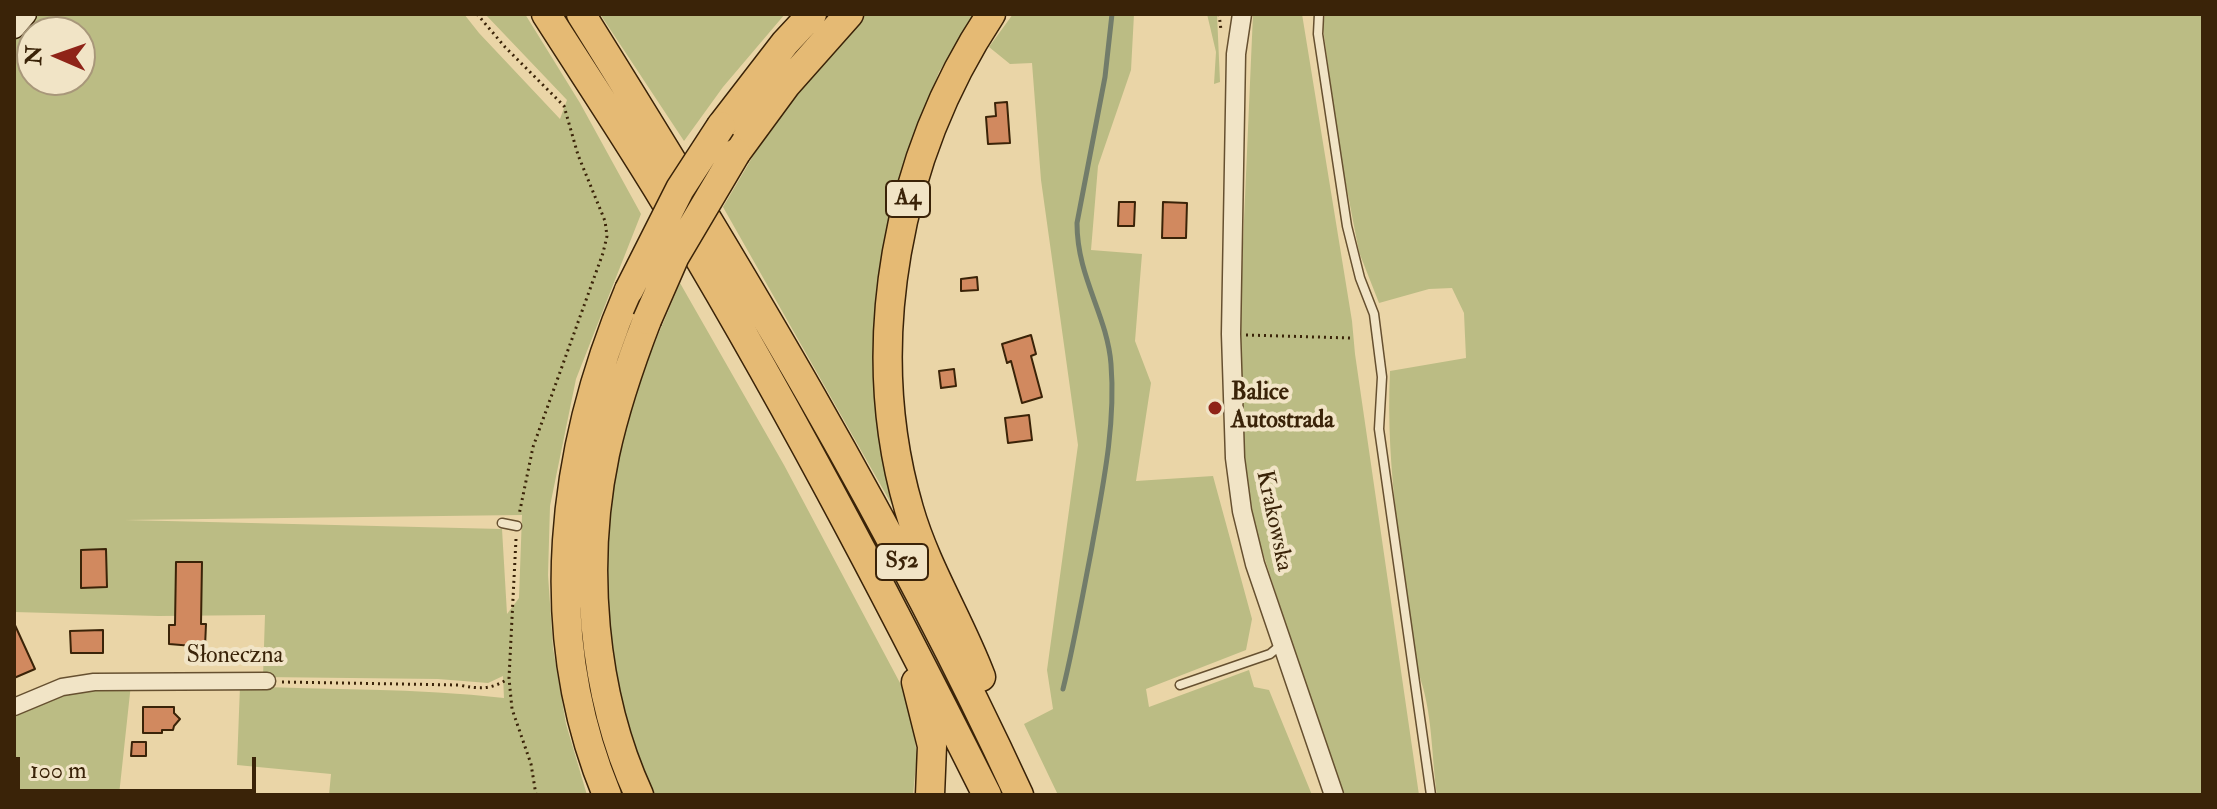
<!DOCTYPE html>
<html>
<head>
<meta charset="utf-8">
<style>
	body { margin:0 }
	#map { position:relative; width:2217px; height:809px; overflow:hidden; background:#ead5a7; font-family:"IM FELL Double Pica",serif }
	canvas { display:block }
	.frame { position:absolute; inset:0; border:16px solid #3a2308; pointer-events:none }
	.north { position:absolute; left:16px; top:16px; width:80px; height:80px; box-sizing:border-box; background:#f1e4c6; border:2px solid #a8977a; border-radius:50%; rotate:272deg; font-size:22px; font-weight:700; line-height:32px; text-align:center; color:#3a2308 }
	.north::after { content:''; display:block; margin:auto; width:28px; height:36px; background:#8f2418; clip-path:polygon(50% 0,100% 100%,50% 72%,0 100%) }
	.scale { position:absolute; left:16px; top:757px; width:240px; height:36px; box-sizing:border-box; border:4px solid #3a2308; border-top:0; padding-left:10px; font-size:24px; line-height:28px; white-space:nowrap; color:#3a2308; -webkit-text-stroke:6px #f1e4c6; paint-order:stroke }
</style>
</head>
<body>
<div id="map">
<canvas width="2217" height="809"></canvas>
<div class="frame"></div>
<div class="north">N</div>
<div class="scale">100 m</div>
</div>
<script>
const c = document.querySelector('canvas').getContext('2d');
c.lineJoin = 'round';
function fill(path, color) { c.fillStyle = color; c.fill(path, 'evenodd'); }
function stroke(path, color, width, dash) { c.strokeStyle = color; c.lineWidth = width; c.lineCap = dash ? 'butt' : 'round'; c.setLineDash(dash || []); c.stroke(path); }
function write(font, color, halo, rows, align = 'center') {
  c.font = font + ' "IM FELL Double Pica",serif'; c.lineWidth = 8; c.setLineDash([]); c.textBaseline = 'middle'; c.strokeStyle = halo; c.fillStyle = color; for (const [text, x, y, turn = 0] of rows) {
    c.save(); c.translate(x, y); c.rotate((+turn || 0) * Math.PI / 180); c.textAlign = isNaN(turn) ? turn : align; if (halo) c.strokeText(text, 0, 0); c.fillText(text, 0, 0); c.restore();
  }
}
const green = new Path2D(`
	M35,14H464L479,33L560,119L567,100L485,14H525L580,103L641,214L576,379L550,506L548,575L553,648L566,724L587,795H329L331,774L237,765L240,686C328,690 416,688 504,698L503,676L488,683L438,679L263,677L265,615L158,616L14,612V39ZM32,32H80V80H32ZM522,515L519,598L507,614L502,529L125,520Z
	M600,14H785L723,87L684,141Z
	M861,14H975L939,72L910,149L892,505L723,207L779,112Z
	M1013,14H1134L1131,70L1098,166L1091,250L1142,254L1135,341L1151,383L1136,481L1213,476L1252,619L1246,650L1146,689L1149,707L1249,670L1254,687L1269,690L1312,795H1058L1024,724L1053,709L1047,670L1078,445L1041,180L1032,63L1010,64L989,47Z
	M1207,14H1217L1220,82L1214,84L1216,52Z
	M1253,14H1302L1352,321L1355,354L1419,795H1341L1250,513L1240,432L1238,358Z
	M1325,14H2203V795H1437C1431,753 1433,712 1418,672C1404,571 1385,472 1390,371L1466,358L1464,313L1452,288L1429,289L1379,303L1359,252L1340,153L1323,28Z
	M680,283L784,465L908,698L917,754L913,795H649L632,757L605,615L603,535L630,401Z
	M131,684L119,795H14V711L75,689Z`);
const stream = new Path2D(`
	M1063,689C1074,644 1082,598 1091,552C1102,490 1116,427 1111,364C1107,314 1077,278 1077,223L1105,77L1112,14`);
const building = new Path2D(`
	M1007,102L1010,143L988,144L986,117L996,116L995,103Z
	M1119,202H1135L1134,226H1118Z
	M1163,202L1187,203L1186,238H1162Z
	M977,277L978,290L961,291V279Z
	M1031,335L1036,354L1031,356L1042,397L1022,403L1011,361L1007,363L1002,344Z
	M954,369L956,386L941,388L939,371Z
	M1029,415L1032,440L1008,443L1005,418Z
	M106,549L107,587L81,588V550Z
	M176,562H202L201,624H206L205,647L169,644V625H175Z
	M14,623L35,669L14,678Z
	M103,630V653H71L70,631Z
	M143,707H174V713L180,719L174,726L173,730H162V733H143Z
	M132,742H146V756H131Z`);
const path = new Path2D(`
	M477,14L505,47L564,106L578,155L605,221L607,236L603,253L533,447L519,515
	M1219,14L1221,30
	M1246,335L1351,338
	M516,539L509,678L512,709L531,764L536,795
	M282,682L459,685C479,689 490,690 508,679`);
const service = new Path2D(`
	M1319,14L1318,34L1347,226L1360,278L1374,314L1382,377L1379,429L1431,795
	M502,523L517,526
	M1180,685L1270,654L1282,644`);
const minor = new Path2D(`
	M14,707L62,687L94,682L267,681`);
const tertiary = new Path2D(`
	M1242,14L1236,54L1231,334L1235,458L1242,511L1255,564L1334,795`);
const secondary = new Path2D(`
	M14,27L25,14`);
const motorway = new Path2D(`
	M546,14C583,72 621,129 657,188C777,385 884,589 987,795
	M581,14C739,267 894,524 1019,795
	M721,126L785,43L812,14
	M736,153L786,85L849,14
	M981,677C960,621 926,568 909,509C861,344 897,156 991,14
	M916,682L932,746L930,795
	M607,795C539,631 561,449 629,290
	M639,795C592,693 582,564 605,454C615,408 630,364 647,320`);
const motorwayBridge = new Path2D(`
	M629,290L680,189L721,126
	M647,320L675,256L736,153`);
const markers = [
	[1215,408,8,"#8f2418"]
];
const shields = [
	[908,199,44],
	[902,562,52]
];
const shieldNames = [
	["A4",908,199],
	["S52",902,562]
];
const poiNames = [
	["Balice",1231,394],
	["Autostrada",1231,422]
];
const streetNames = [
	["Krakowska",1273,521,78],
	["Słoneczna",235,657]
];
fill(green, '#bbbc84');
stroke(stream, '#727c6a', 5);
fill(building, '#d1895f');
stroke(building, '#3a2308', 2);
stroke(service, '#665030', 11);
stroke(minor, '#665030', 19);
stroke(tertiary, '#665030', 21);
stroke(secondary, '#3a2308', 25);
stroke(motorway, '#3a2308', 31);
stroke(path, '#3a2308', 3, [2, 4]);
stroke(service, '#f1e4c6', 8);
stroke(minor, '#f1e4c6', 16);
stroke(tertiary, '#f1e4c6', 18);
stroke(secondary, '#f1e4c6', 22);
stroke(motorway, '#e5ba74', 28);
stroke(motorwayBridge, '#3a2308', 31, []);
stroke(motorwayBridge, '#e5ba74', 28);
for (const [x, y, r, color] of markers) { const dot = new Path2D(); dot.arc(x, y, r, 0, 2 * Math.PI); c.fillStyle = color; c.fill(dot); stroke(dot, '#f1e4c6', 3); }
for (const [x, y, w] of shields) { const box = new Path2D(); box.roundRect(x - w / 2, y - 18, w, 36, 6); c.fillStyle = '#f1e4c6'; c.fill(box); stroke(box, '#3a2308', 2); }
write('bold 22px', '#3a2308', null, shieldNames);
write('bold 24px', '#3a2308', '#f1e4c6', poiNames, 'left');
write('24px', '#3a2308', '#f1e4c6', streetNames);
</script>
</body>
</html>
